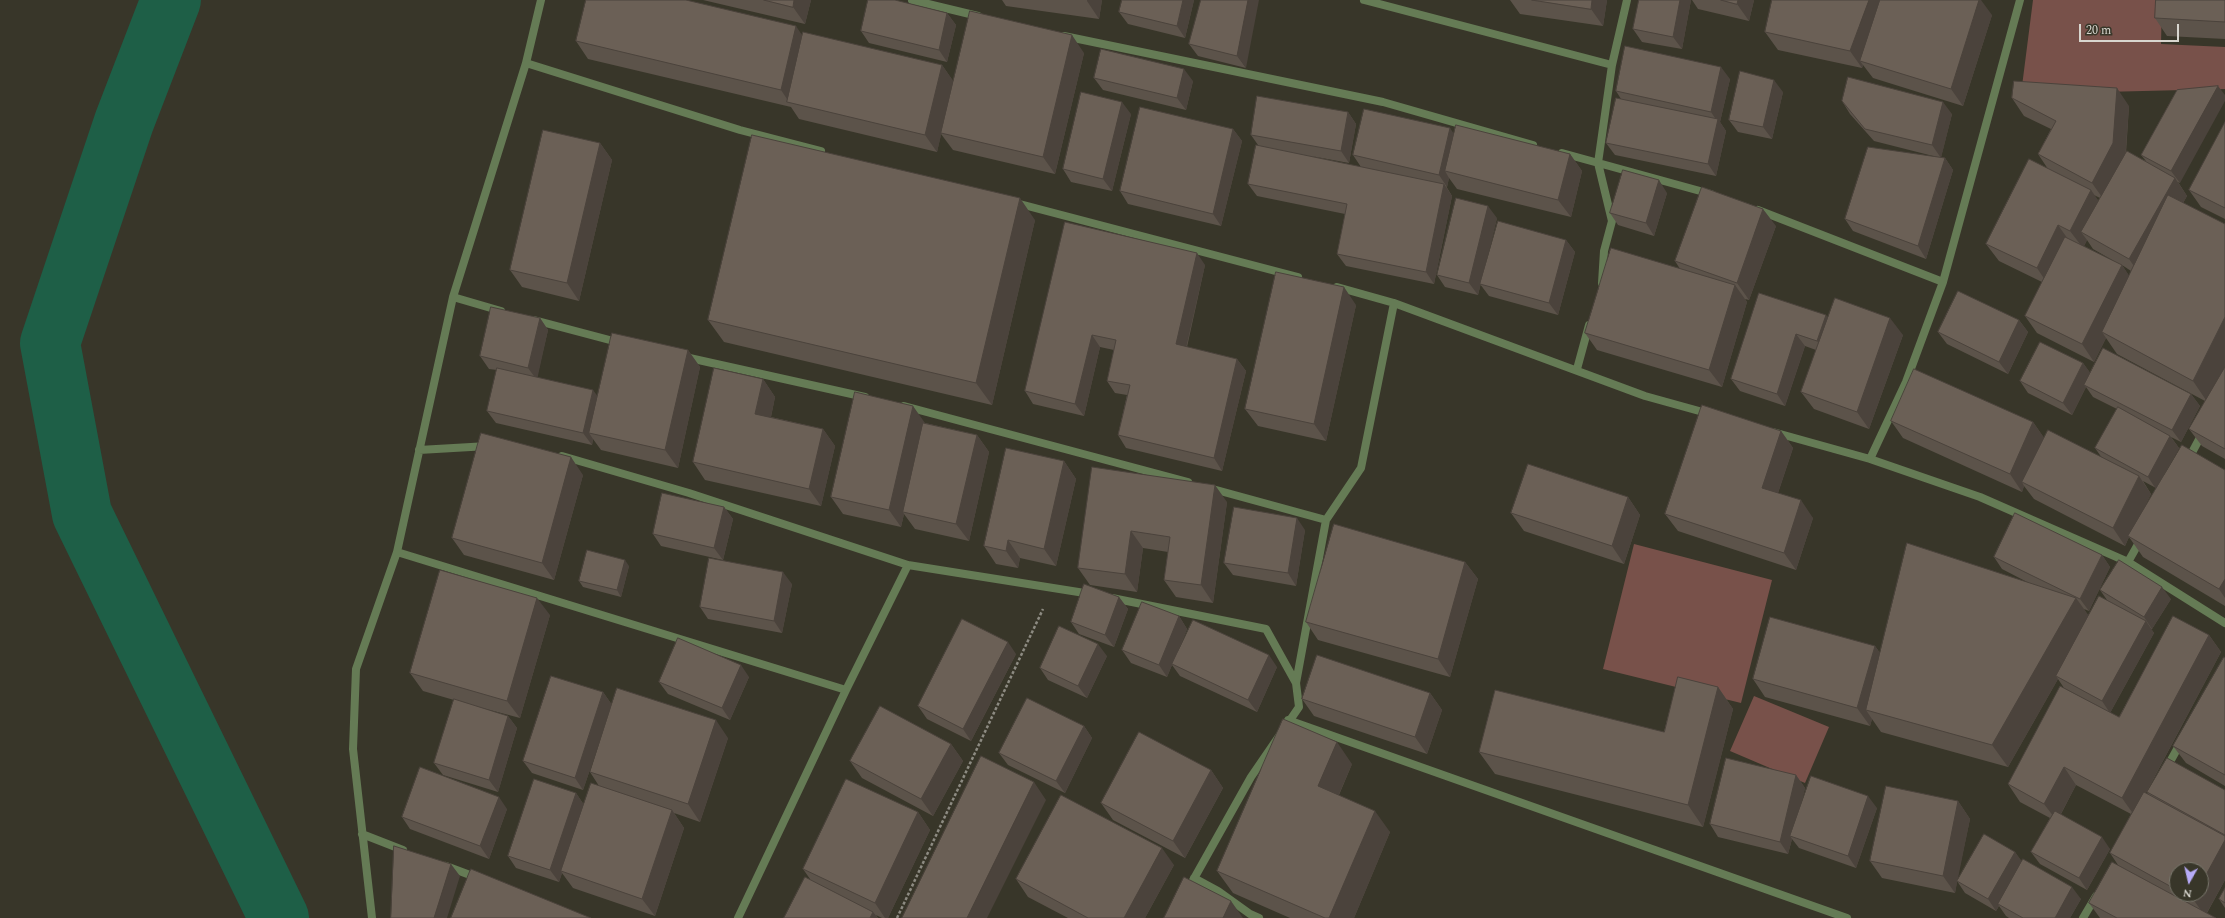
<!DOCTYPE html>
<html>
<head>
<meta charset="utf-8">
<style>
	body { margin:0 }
	#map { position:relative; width:2225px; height:918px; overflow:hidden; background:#383629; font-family:Spectral,serif }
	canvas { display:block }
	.north { position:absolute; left:2169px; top:862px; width:40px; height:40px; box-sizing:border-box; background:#383629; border:1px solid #78766b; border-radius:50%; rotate:188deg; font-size:11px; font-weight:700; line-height:16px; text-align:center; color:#d8d6cf }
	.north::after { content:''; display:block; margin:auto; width:14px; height:18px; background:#b7abf8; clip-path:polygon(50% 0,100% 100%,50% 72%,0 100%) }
	.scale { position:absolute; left:2079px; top:24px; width:100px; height:18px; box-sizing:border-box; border:2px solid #d8d6cf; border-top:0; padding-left:5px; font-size:12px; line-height:14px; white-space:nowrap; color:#d8d6cf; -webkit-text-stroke:3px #383629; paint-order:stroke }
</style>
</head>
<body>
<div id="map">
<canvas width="2225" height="918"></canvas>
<div class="north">N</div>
<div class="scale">20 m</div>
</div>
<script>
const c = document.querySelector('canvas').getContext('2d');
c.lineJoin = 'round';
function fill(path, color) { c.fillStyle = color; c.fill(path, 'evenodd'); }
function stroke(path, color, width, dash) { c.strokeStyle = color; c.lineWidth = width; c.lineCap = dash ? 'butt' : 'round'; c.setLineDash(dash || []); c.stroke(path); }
const green = new Path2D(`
	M2033,0H2162L2161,44L2225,47V89L2021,94Z
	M1634,544L1772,580L1741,703L1603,669Z
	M1754,696L1829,727L1805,783L1730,751Z`);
const river = new Path2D(`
	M171,0L124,122L50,343L82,514L279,918`);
const path = new Path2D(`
	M897,918L1043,609`);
const minor = new Path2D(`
	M912,0L978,16
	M1364,0L1612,65
	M1064,36L1383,102L1533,145
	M526,63L740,130L821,151
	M1562,153L1711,194
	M1016,203L1298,277
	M1758,210L1943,282
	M1602,283L1604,251L1612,221L1598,163L1612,65L1627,0
	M1337,287L1394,303
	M453,297L501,311
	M534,320L621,343
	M685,357L865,397
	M1577,369L1589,325
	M904,406L1188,482
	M1773,432L1870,459L1980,497L2128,562L2225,623
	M419,450L488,446
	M562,456L689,493L908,565L1091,594
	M1870,459L1906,382L1943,282L2020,0
	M2188,460L2203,432
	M1209,488L1326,520
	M397,552L846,690
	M2128,562L2141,539
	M1112,598L1266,629L1296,683
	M1288,720L1847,918
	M2166,769L2181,742
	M362,834L403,850
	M446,866L478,878
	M1194,878L1218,891L1250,914L1259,918
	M1187,891L1251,777L1299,707L1296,683L1326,520L1361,468L1394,303L1645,396L1710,414
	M372,918L353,749L356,669L397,552L453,297L526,63L541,0
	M738,918L846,690L908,565
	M2083,918L2096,896`);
const wall = new Path2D(`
	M703,0H811L805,24Z
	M1002,0H1102L1099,19L1006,6Z
	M1194,0L1185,38L1128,24L1119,12Z
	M1201,0L1246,68L1198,56L1189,44Z
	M1510,0H1607L1603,26L1520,14Z
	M1639,0H1691L1682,49L1642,42L1633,29Z
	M1692,0H1754L1749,21L1698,9Z
	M2225,0V39L2167,36L2155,18Z
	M947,13L956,25L947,62L869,43L861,31Z
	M1992,15L1963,106L1873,78L1863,65L1862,68L1778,50L1765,32Z
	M802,36L942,65L953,81L1084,53L1055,174L953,150L941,134L937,152L799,119L791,107L588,59L576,41Z
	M1094,78L1193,81L1186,110L1103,90Z
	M1730,79L1720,122L1726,131L1716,176L1615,155L1606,143L1621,99L1616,91Z
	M2177,90L2180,183L2178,182L2187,196L2183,203L2225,224V459L2202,446L2189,429L2205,401L2117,354L2106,338L2094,362L2037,333L2025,316L2042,282L1999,261L1986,244L2048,169L2038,154L2051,129L2024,116L2012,98L2129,106L2126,153L2146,161L2141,155ZM2094,195L2100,198L2098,201ZM2087,240L2093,249L2121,265L2084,246ZM2122,265L2131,271L2129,276Z
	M1783,92L1772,139L1738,132L1729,120Z
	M1842,101L1952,114L1941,157L1945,158L1953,170L1926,259L1853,231L1845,219L1937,157L1874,141L1850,114Z
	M1348,112L1356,124L1349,163L1311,156L1361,167L1353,155L1454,134L1570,154L1582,171L1571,217L1457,189L1449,178L1447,187L1446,186L1452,196L1434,284L1346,266L1337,254L1345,214L1257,196L1248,184L1258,145L1251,135Z
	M1131,114L1112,191L1071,182L1063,169Z
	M2225,122V219L2201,207L2189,190Z
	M1233,129L1242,141L1221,226L1128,204L1120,191Z
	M600,143L612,160L579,301L522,287L510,270Z
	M1667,193L1654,236L1618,225L1610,213Z
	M1497,218L1478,295L1445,287L1437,275Z
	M1035,220L992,405L724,342L708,320Z
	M1065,222L1205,265L1187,347L1237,359L1246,371L1222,471L1126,448L1118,435L1127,395L1115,393L1107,381L1114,350L1100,347L1084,416L1033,404L1025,391Z
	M1776,226L1749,300L1745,299L1747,302L1722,387L1597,350L1585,333L1680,269L1675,261Z
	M1566,240L1575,252L1558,315L1489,296L1480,284Z
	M1759,293L1828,317L1903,335L1869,429L1814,409L1801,392L1816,350L1805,346L1785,406L1740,391L1731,379Z
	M1356,305L1326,441L1258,426L1245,409Z
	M540,318L548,330L537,377L598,396L688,350L700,367L678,468L601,450L593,439L592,445L496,423L487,411L497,370L489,369L480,356Z
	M2019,320L2028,332L2008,374L1947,344L1938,332Z
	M2083,363L2090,373L2191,394L2200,406L2181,442L2171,437L2179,448L2164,475L2225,470V606L2143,557L2129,537L2125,546L2034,499L2024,486L2022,492L1903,438L1891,421L2033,422L2044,438L2102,458L2095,448L2117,409L2093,397L2086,387L2072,415L2028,393L2020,381ZM2143,481L2156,488L2142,512L2151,494Z
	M763,379L775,397L771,417L823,429L835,446L821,506L705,480L693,462Z
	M925,423L977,435L989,452L969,541L915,529L904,514L901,527L843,514L831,497Z
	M1781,431L1793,448L1778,493L1813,518L1796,570L1678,531L1665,514Z
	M1064,461L1076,479L1056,566L1020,558L1018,568L996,564L984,546Z
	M1092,467L1227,502L1213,603L1176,597L1164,580L1168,552L1143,548L1137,592L1090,585L1078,568Z
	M583,475L554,580L464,555L452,538Z
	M1628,497L1640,515L1624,564L1524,531L1511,513Z
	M724,507L733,519L723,560L661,546L653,534Z
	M1305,530L1296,586L1233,575L1224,563Z
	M2102,555L2110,567L2089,611L2084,609L2088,616L2107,600L2100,590L2171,599L2152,629H2151L2154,633L2110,713L2064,688L2058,679L2008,767L1881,732L1872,719L1870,726L1765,697L1753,679L1875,646L1880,653L2031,584L2002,569L1994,557Z
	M1465,562L1478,579L1450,677L1318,640L1306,622Z
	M629,566L621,597L583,587L579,581Z
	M792,584L782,633L708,619L700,607Z
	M1119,597L1128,609L1114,647L1079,634L1071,622Z
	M550,615L520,718L471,705L508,716L517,728L498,792L443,775L434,763L454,700L423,691L410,673Z
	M1179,616L1187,629L1178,652L1277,667L1257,712L1180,676L1172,665L1167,677L1131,663L1122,650Z
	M2209,635L2221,652L2146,793L2148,794L2147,792L2225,790V880L2207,913L2216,918H2100L2089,903L2118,865L2110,853L2131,814L2076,785L2061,814L2110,849L2087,890L2040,864L2031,852L2050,818L2020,802L2008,784L2119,717ZM2177,870L2201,894H2177Z
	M1016,654L971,741L927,719L918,706Z
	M1107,656L1087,698L1048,680L1040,668Z
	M2225,658V786L2186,763L2173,746Z
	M749,677L730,720L668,694L659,682Z
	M1718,687L1733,709L1703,827L1495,774L1479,752L1664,732Z
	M603,692L612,705L583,790L532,773L523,761Z
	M1430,693L1442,710L1427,754L1314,716L1302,699Z
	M1084,726L1092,738L1065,793L1008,765L999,753Z
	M728,738L700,822L674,813L684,828L655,916L573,888L562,873L559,882L516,868L508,856L576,793L584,805L599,786L590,772Z
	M951,744L963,761L933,816L862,778L850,761Z
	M1352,764L1339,795L1390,832L1354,918H1290L1233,893L1217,871Z
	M1211,770L1223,788L1185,858L1113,820L1101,803Z
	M1796,775L1805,788L1800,808H1877L1856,868L1799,848L1792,839L1788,854L1718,837L1710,824Z
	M1958,801L1970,819L1957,880L2015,852L2021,861L2081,899L2070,918H2009L2006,916L1999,906L1996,911L1965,893L1957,881L1955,893L1882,878L1870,861Z
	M507,809L489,859L410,829L402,817Z
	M918,812L930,830L888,918H882L876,915L878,918H784L810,879L803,869Z
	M1174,865L1145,918H1068L1028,897L1016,879Z
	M2225,888V908L2219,899Z`);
const shadedWall = new Path2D(`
	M794,0H811L805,24L793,7Z
	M1087,0H1102L1099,19L1087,1Z
	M1183,0H1194L1185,38L1177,26Z
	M1248,0H1259L1246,68L1237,56Z
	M1592,0H1607L1603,26L1591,9Z
	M1680,0H1691L1682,49L1673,37Z
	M1738,0H1754L1749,21L1737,4Z
	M1869,0H1888L1860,61L1863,65L1862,68L1850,51Z
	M1979,0H1981L1992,15L1963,106L1951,89Z
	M947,13L956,25L947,62L939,50Z
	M796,26L808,44L789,102L781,90Z
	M1072,35L1084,53L1055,174L1043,157Z
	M942,65L954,82L937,152L925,135Z
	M1721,67L1730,79L1720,122L1726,131L1716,176L1708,164L1717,121L1711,112Z
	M1184,69L1193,81L1186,110L1177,98Z
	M1774,80L1783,92L1772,139L1763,127Z
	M2218,86L2225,95V101L2180,183L2171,171Z
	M2117,88L2129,106L2125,161L2104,200L2092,183Z
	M1122,102L1131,114L1112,191L1103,179Z
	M1943,102L1952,114L1941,158L1932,145Z
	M1348,112L1356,124L1349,163L1341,151Z
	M1450,128L1458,140L1445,171L1449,178L1447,187L1439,175Z
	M1233,129L1242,141L1221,226L1213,214Z
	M600,143L612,160L579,301L567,283Z
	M1570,154L1582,171L1571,217L1558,200Z
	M1945,158L1953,170L1926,259L1918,246Z
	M2175,178L2187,196L2141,276L2129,259Z
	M1659,180L1667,193L1654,236L1646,223Z
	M1444,184L1452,196L1434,284L1426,272Z
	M2091,190L2103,207L2081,232L2087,240L2083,248L2070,231Z
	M1020,198L1035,220L992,405L976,383Z
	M1488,206L1497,218L1478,295L1469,283Z
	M1763,209L1776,226L1749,300L1737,283Z
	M2058,225L2070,242L2049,286L2037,268Z
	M1566,240L1575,252L1558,315L1549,303Z
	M1197,253L1205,265L1184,357L1176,344Z
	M2122,265L2134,283L2102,332L2106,338L2094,362L2082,344Z
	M1735,285L1747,302L1722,387L1709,370Z
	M1344,287L1356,305L1326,441L1314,424Z
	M1826,315L1835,327L1826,353L1817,341Z
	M2225,317V370L2208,403L2193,381Z
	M540,318L548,330L537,380L528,368Z
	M1890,318L1903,335L1869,429L1857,412Z
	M2019,320L2028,332L2008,374L1999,362Z
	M1796,334L1805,346L1785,406L1777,394Z
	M1092,335L1100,347L1084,416L1075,404Z
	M688,350L700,367L678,468L665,450Z
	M1237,359L1246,371L1222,471L1214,458Z
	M2083,363L2092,375L2084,385L2086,387L2072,415L2063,403Z
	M763,379L775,397L768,431L755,414Z
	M593,390L602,402L589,433L593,439L592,445L583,433Z
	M2191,394L2200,406L2181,442L2172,430Z
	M913,406L925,423L903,512L904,514L901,527L889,510Z
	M2033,422L2045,439L2022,482L2024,486L2022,492L2010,474Z
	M823,429L835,446L821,506L809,489Z
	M1781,431L1793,448L1774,505L1762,488Z
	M977,435L989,452L969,541L956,524Z
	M2170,436L2179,448L2156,489L2148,477Z
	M571,457L583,475L554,580L542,563Z
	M1064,461L1076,479L1056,566L1044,549Z
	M2139,476L2151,494L2130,536H2128L2129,537L2125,546L2113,528Z
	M1215,485L1227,502L1213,603L1201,585Z
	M1628,497L1640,515L1624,564L1612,546Z
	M1801,500L1813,518L1796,570L1784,553Z
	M724,507L733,519L723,560L714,548Z
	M1297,518L1305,530L1296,586L1288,573Z
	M1131,531L1143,548L1137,592L1125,574Z
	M1008,540L1020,558L1018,568L1006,551Z
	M2102,555L2110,567L2089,611L2080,599Z
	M625,560L629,566L621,597L617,590Z
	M1465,562L1478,579L1450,677L1438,659Z
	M783,572L792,584L782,633L774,621Z
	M2225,579V598L2219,589Z
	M2162,587L2171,599L2152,629L2144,617Z
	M1119,597L1128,609L1114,647L1105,635Z
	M537,598L550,615L520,718L507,701Z
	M2076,598L2092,620L2056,676L2058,679L2008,767L1992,745Z
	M1179,616L1187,629L1167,677L1159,665Z
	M2146,621L2154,633L2110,713L2102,701Z
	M2209,635L2221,652L2134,815L2122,798Z
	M1008,642L1016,654L971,741L963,729Z
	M1098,644L1107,656L1087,698L1078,686Z
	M1875,646L1887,663L1866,710L1872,719L1870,726L1857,708Z
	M1269,655L1277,667L1257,712L1248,700Z
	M741,665L749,677L730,720L722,708Z
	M1718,687L1733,709L1703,827L1688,805Z
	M603,692L612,705L583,790L575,778Z
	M1430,693L1442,710L1427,754L1415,737Z
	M508,716L517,728L498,792L489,780Z
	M716,720L728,738L700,822L688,804Z
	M1084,726L1092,738L1065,793L1056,781Z
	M1337,742L1352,764L1333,808L1318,786Z
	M951,744L963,761L933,816L921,799Z
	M2064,767L2076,785L2057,821L2044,804Z
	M1211,770L1223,788L1185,858L1173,841Z
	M1796,775L1805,788L1793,837L1790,836L1792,839L1788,854L1780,842Z
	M1034,782L1046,800L987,918H967Z
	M576,793L584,805L561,871L562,873L559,882L550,870Z
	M1868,796L1877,808L1856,868L1848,856Z
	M499,797L507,809L489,859L480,846Z
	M1958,801L1970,819L1955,893L1943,876Z
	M672,810L684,828L655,916L642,899Z
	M1375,811L1390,832L1354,918H1329Z
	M918,812L930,830L888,918H885L875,903Z
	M2102,837L2110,849L2087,890L2079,878Z
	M2225,840V880L2205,916L2193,899L2195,894H2201V884Z
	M1162,848L1174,865L1145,918H1124Z
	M2015,852L2024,864L1998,904L1999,906L1996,911L1988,899Z
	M451,864L460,876L447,918H434Z
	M2072,887L2081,899L2070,918H2055Z
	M1231,901L1243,918H1223Z
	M873,912L878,918H870Z`);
const building = new Path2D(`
	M586,0H686L796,26L781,90L576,41Z
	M764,0H794L793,7Z
	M868,0H895L947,13L939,50L861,31Z
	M1122,0H1183L1177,26L1119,12Z
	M1201,0H1248L1237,56L1189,44Z
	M1532,0H1592L1591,9Z
	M1639,0H1680L1673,37L1633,29Z
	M1721,0H1738L1737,4Z
	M1772,0H1869L1850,51L1765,32Z
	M1880,0H1979L1951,89L1860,61Z
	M2156,0H2225V22L2155,18Z
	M970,11L1072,35L1043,157L941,133Z
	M803,32L942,65L925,135L787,102Z
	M1625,46L1721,67L1711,112L1616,91Z
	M1101,49L1184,69L1177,98L1094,78Z
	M1740,71L1774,80L1763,127L1729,120Z
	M1848,77L1943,102L1932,145L1865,129L1842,101Z
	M2014,81L2117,88L2113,143L2092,183L2038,154L2056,121L2012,98Z
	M2218,86L2171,171L2141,155L2177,90Z
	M1081,92L1122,102L1103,179L1063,169Z
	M1257,96L1348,112L1341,151L1251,135Z
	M1616,98L1718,119L1708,164L1606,143Z
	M1140,107L1233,129L1213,214L1120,191Z
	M1364,109L1450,128L1439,175L1353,155Z
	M2225,122V208L2189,190Z
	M1456,125L1570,154L1558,200L1445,171Z
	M543,130L600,143L567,283L510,270Z
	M752,135L1020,198L976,383L708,320Z
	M1256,145L1444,184L1426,272L1337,254L1347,204L1248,184Z
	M1868,147L1945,158L1918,246L1845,219Z
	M2127,151L2175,178L2129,259L2081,232Z
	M2029,159L2091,190L2070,231L2058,225L2037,268L1986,244Z
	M1623,170L1659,180L1646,223L1610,213Z
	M1702,187L1763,209L1737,283L1675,261Z
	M2168,195L2225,224V317L2193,381L2102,332Z
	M1456,198L1488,206L1469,283L1437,275Z
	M1498,221L1566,240L1549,303L1480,284Z
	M1065,222L1197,253L1176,344L1237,359L1214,458L1118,435L1130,385L1107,381L1116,340L1092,335L1075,404L1025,391Z
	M2065,237L2122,265L2082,344L2025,316Z
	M1611,248L1735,285L1709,370L1585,333Z
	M1276,272L1344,287L1314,424L1245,409Z
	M1958,291L2019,320L1999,362L1938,332Z
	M1759,293L1826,315L1817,341L1796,334L1777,394L1731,379Z
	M1835,298L1890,318L1857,412L1801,392Z
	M491,307L540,318L528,368L480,356Z
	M612,333L688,350L665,450L589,433Z
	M2040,342L2083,363L2063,403L2020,381Z
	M2103,348L2191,394L2172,430L2084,385Z
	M2225,367V449L2189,429Z
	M497,368L593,390L583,433L487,411Z
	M714,368L763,379L755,414L823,429L809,489L693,462Z
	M1914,369L2033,422L2010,474L1891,421Z
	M855,392L913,406L889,510L831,497Z
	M1702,405L1781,431L1762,488L1801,500L1784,553L1665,514Z
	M2118,407L2170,436L2148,477L2095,448Z
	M923,423L977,435L956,524L903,512Z
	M2048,430L2139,476L2113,528L2022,482Z
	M481,433L571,457L542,563L452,538Z
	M2182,445L2225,470V579L2219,589L2128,536Z
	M1006,448L1064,461L1044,549L1008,540L1006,551L984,546Z
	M1528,464L1628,497L1612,546L1511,513Z
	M1092,467L1215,485L1201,585L1164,580L1170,537L1131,531L1125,574L1078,568Z
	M662,493L724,507L714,548L653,534Z
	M1234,507L1297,518L1288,573L1224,563Z
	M2015,513L2102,555L2080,599L1994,557Z
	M1334,524L1465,562L1438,659L1306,622Z
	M1907,543L2076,598L1992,745L1866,710Z
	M587,550L625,560L617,590L579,581Z
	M709,558L783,572L774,621L700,607Z
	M2119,560L2162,587L2144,617L2100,590Z
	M440,570L537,598L507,701L410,673Z
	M1084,584L1119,597L1105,635L1071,622Z
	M2099,596L2146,621L2102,701L2056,676Z
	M1142,602L1179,616L1159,665L1122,650Z
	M2173,616L2209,635L2122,798L2064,767L2044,804L2008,784L2060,686L2119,717Z
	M1770,617L1875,646L1857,708L1753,679Z
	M962,619L1008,642L963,729L918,706Z
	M1193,620L1269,655L1248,700L1172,664Z
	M1059,626L1098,644L1078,686L1040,668Z
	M678,638L741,665L722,708L659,682Z
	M1317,655L1430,693L1415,737L1302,699Z
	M2224,657L2225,658V775L2173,746Z
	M551,676L603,692L575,778L523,761Z
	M1678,677L1718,687L1688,805L1479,752L1495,690L1664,732Z
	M617,688L716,720L688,804L590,772Z
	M1027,698L1084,726L1056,781L999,753Z
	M454,699L508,716L489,780L434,763Z
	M880,706L951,744L921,799L850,761Z
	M1283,719L1337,742L1318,786L1375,811L1329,918H1325L1217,871Z
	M1139,732L1211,770L1173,841L1101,803Z
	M981,756L1034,782L967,918H902Z
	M1726,758L1796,775L1780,842L1710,824Z
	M2167,758L2225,790V835L2147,792Z
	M420,767L499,797L480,846L402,817Z
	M1811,776L1868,796L1848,856L1790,836Z
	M534,779L576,793L550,870L508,856Z
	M846,779L918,812L875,903L803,869Z
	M591,783L672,810L642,899L561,871Z
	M1886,786L1958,801L1943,876L1870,861Z
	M2144,792L2225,836V840L2201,884V870H2177V890L2110,853Z
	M1061,795L1162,848L1124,918H1088L1016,879Z
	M2055,811L2102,837L2079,878L2031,852Z
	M1984,834L2015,852L1988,899L1957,881Z
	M394,846L451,864L434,918H391Z
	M2023,859L2072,887L2055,918H2023L1998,904Z
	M2112,862L2216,918H2117L2089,903Z
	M471,869L591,918H451Z
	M805,877L873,912L870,918H784Z
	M1184,877L1231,901L1223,918H1164Z
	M2225,888V903L2219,899Z
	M2184,894H2195L2193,899Z`);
fill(green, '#78514a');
stroke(river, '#1e5f47', 60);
stroke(path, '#8d8b82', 2.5, [3, 2]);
stroke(minor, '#657b55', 8);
fill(wall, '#5c534a');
fill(shadedWall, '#4b433c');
fill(building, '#6b6056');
stroke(building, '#4b433c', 1);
</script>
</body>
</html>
